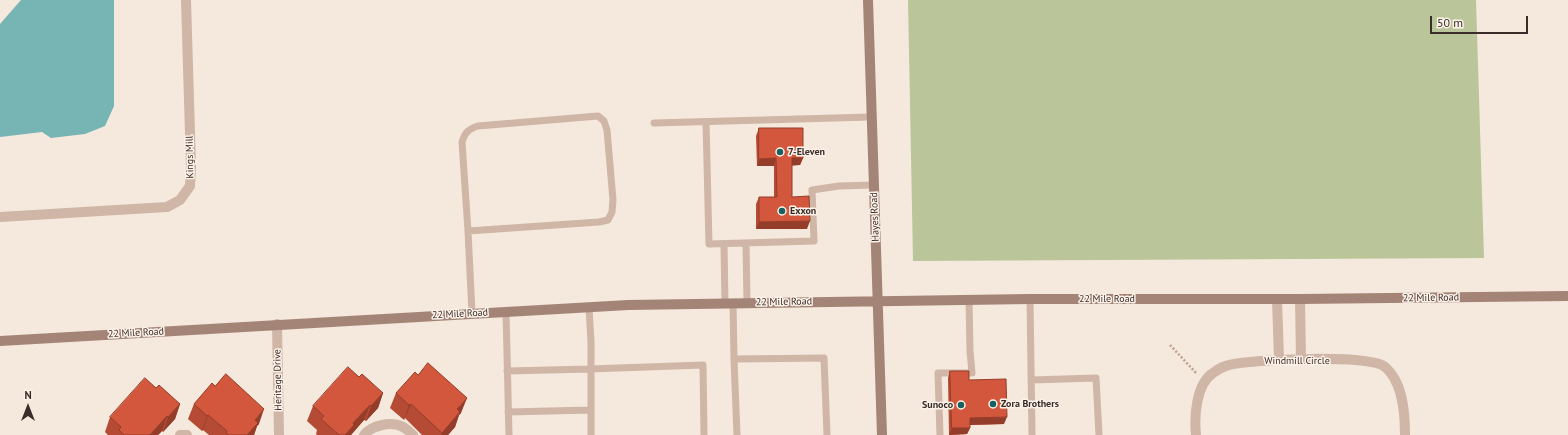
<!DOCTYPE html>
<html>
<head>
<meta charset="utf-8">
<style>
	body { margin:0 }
	#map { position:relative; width:1568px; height:435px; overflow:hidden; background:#f5e8dc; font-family:"PT Sans",sans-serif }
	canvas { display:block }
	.north { position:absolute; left:8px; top:387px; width:40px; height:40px; -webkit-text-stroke:3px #fcf2e9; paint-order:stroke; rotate:0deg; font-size:11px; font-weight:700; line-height:16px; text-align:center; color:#3a2c28 }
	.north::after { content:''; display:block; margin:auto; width:14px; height:18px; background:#3a2c28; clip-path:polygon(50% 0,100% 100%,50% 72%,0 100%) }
	.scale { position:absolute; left:1430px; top:16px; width:98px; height:18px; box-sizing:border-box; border:2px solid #3a2c28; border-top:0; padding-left:5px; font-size:12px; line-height:14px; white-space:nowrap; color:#3a2c28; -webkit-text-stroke:3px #fcf2e9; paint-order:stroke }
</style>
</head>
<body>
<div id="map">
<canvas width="1568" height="435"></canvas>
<div class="north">N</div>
<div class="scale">50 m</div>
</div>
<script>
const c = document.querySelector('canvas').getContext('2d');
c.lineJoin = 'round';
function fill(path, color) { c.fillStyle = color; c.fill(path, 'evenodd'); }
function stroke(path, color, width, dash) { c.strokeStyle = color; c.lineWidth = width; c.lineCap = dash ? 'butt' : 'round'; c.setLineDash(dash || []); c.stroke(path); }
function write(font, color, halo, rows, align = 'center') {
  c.font = font + ' "PT Sans",sans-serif'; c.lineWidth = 3; c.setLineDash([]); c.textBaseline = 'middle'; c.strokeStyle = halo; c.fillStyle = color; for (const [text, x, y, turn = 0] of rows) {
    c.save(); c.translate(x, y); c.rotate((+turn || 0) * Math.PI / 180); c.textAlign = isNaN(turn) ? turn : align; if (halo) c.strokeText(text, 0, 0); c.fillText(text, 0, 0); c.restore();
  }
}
const green = new Path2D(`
	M908,0H1476L1484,258L913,261Z`);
const water = new Path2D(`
	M21,0H114V106L105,126L85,134L51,138L42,132L0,137V24Z`);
const path = new Path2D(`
	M1170,345L1197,374`);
const lane = new Path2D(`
	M706,122L709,244L814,241L812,190L839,186L874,185
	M654,123L871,117
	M468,231L599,222L608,220L612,212L613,200L607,130L604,121L598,116L478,126C469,129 465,132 462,142L468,231L472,313
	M746,243L747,303
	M724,244L725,303
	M1030,299L1032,435
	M733,303L734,359L824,358L827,435
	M589,307L591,342V435
	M506,312L509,435
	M734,359L737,435
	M507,371L590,369L703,365L704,435
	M1031,380L1096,378L1099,435
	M508,412L591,410
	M940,435L938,373H972L970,351L969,300`);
const street = new Path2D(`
	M0,217L167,207L180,200L190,186L191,166L186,0
	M1277,299L1279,359
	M1300,299L1301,359
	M277,324L279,435
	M180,435H187
	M364,435C372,425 391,421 403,427C407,429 410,432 413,435
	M1196,435C1194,417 1196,384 1213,373C1217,370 1224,366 1229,365C1251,359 1371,354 1385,367C1403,382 1405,413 1405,435`);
const secondary = new Path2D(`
	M868,0L882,435
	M0,341L628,305L1030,299H1300L1568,296`);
const wall = new Path2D(`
	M759,128L803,158L800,165H792V197L807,229H756V204L759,197H774V166H757L756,136Z
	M950,371L969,380L1004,424L970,425V428L967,434L949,435L948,378Z
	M359,377L383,393L378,408L366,421L364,420L351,435H317L316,434L317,430L307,421L313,406Z
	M156,388L180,404L175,419L163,432L162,431L158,435H108L105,432L110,417Z
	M396,393L461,413L459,415L455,427L448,435H422L405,418L404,420L390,408Z
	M194,404L259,424L257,426L254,435H209L203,430L202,431L188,419Z`);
const shadedWall = new Path2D(`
	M776,158L774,166H757L759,159Z
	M792,158H803L800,165L789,166Z
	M810,221L807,229H756L759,222Z
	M383,393L378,408L366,421L371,406Z
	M467,398L461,413L459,415L455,427L448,435H441L457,409Z
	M180,404L175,419L163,432L168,417Z
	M411,404L405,418L404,420L409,405Z
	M370,405L364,420L351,435H345L353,423Z
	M264,409L259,424L257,426L254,435H247L255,420Z
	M208,415L203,430L202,431L207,416Z
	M167,416L162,431L158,435H150Z
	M1007,417L1004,424L967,425L970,418Z
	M952,428H970L967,434L949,435Z`);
const building = new Path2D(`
	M759,128H803V158H792V197L809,196L810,221L759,222V197H777L776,158L759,159Z
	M428,363L467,398L457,409L460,412L442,433L411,404L409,405L396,393L415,372L418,375Z
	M348,367L359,377L362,374L383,393L371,406L370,405L353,423L354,425L345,435H339L321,419L324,416L313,406Z
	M950,371H969V380L1006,379L1007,417L970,418V428H952Z
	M226,374L264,409L255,420L258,423L247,435H229L226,433L227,431L208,415L207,416L194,404L212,383L215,386Z
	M145,378L156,388L159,385L180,404L168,417L167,416L150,435H151H124L119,430L121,427L110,417Z`);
const markers = [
	[780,152,4,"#186061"],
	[782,211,4,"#186061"],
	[993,404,4,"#186061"],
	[961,405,4,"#186061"]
];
const poiNames = [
	["7-Eleven",788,152],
	["Exxon",790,211],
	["Zora Brothers",1001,404],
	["Sunoco",953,405,"right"]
];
const streetNames = [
	["Kings Mill",190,157,-91],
	["Hayes Road",875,217,-92],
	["22 Mile Road",1431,298,-1],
	["22 Mile Road",1107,299],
	["22 Mile Road",784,302,-1],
	["22 Mile Road",460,314,-3],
	["22 Mile Road",136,333,-3],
	["Windmill Circle",1297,361],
	["Heritage Drive",278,380,-91]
];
fill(green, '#bac69a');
fill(water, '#77b5b4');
stroke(path, '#bba090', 2.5, [2, 2]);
stroke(lane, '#cfb6a6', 7);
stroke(street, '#cfb6a6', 10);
stroke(secondary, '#a38477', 10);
fill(wall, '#b54b34');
fill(shadedWall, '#943d2a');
fill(building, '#d3573c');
stroke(building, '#943d2a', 1);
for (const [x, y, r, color] of markers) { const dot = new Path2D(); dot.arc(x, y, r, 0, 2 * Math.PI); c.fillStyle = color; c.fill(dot); stroke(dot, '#fcf2e9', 1.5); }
write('bold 10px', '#3a2c28', '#fcf2e9', poiNames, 'left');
write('10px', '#3a2c28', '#fcf2e9', streetNames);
</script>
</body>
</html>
